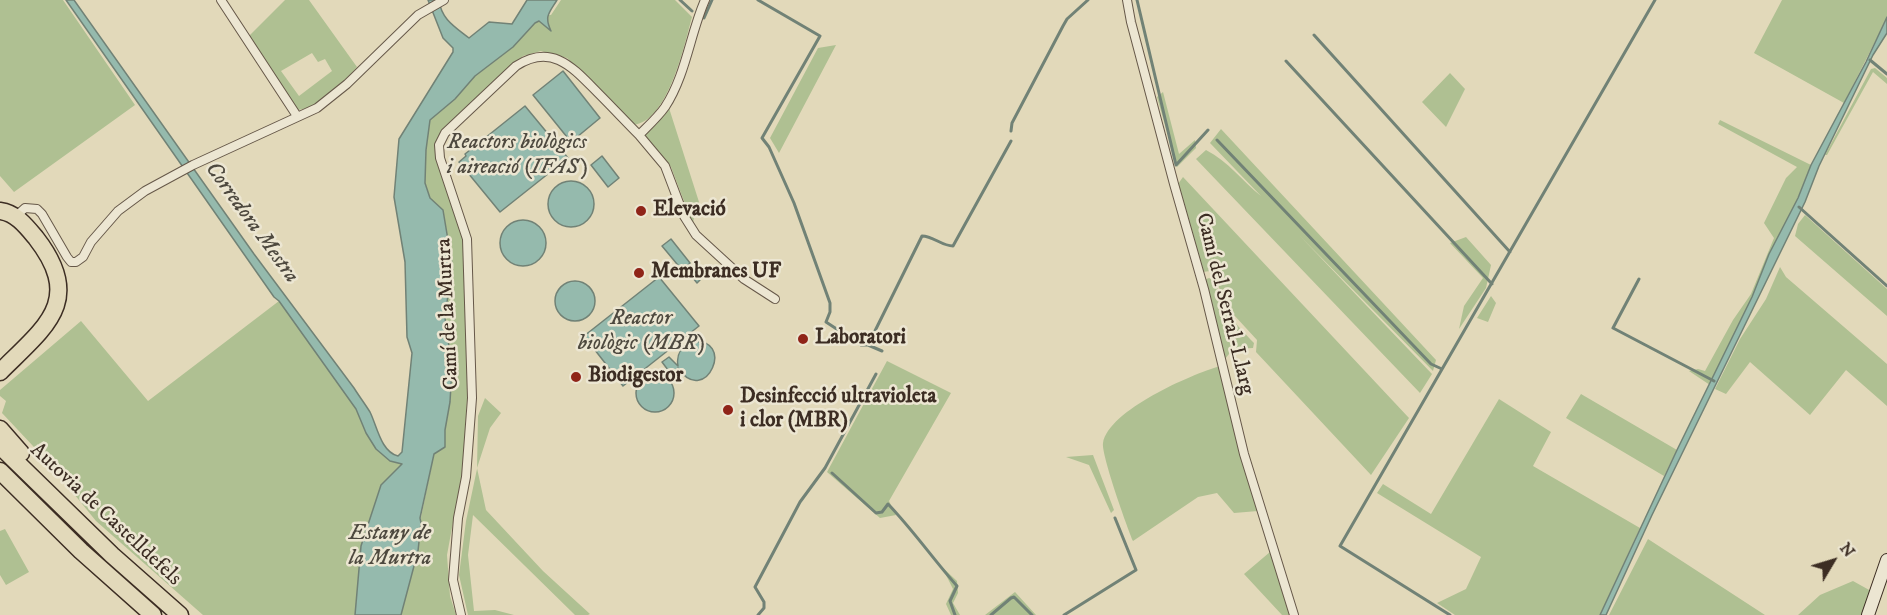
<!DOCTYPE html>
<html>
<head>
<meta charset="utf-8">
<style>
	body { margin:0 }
	#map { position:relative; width:1887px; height:615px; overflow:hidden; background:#e2d9ba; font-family:"IM FELL DW Pica",serif }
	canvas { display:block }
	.north { position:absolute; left:1803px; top:531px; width:60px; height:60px; -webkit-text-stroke:4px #ece6d2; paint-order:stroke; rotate:52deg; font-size:16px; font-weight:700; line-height:24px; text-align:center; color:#3c2d23 }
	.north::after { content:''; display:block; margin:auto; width:21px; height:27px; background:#3c2d23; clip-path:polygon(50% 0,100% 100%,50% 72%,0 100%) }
</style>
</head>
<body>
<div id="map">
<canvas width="1887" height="615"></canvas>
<div class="north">N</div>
</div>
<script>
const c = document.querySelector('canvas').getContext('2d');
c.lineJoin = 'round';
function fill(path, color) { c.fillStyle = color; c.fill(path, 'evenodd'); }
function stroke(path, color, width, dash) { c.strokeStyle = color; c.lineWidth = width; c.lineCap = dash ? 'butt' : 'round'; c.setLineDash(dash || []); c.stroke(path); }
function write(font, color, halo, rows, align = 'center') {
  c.font = font + ' "IM FELL DW Pica",serif'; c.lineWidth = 5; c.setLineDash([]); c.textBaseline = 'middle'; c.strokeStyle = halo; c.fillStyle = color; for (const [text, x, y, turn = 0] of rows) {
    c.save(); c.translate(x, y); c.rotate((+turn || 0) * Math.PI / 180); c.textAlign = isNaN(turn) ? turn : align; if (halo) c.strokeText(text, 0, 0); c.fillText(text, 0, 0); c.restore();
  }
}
const green = new Path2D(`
	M0,0H63L135,105L14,192L0,176Z
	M285,0H309L357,67C342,84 321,108 298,110L249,36ZM312,53L318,62L325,59L332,71L299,96L281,71Z
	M561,0H675L692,17C684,46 668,122 633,125L567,58L541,51L523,56L447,128L437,141L436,160L464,238L468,383L463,468L447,555L450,596L456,615H401L434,454L445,447V430L450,402L452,368L445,318L452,264L443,210L430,198L425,183L426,150L430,120L455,99L475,76L513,47L535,23L539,20L550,29L547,22V15H551Z
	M1782,0H1887V18L1844,103L1754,53Z
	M836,45L779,153L770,138L818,48Z
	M1875,68L1887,78V84L1873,72L1827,155H1825L1871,69Z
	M1450,73L1465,89L1446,127L1422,102Z
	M1163,92L1179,154L1195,140L1196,148L1177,167L1157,97Z
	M669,108L699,202L694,216L693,225L671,167L644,135Z
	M1720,120L1811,165L1778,247L1710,385L1689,371L1698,369L1705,371L1733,320L1751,294L1774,238L1764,223L1786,178L1797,167L1718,124Z
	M1221,129L1436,360L1433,371L1299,235L1432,374L1420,393L1196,159L1206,150C1229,162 1241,180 1261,196L1210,143Z
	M1183,177L1409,418L1371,475L1256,352L1257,340L1234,315L1217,284C1219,308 1237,325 1254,343L1253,348L1233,349L1225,359L1204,280L1209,278L1215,280L1210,271L1203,272L1178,184Z
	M1805,215L1887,289V316L1795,236L1798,224Z
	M1466,237L1491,265L1486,288L1459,329L1464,306L1483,278L1450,243Z
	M1780,267L1786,277L1887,364V406L1846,370L1810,415L1750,362L1726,394L1715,389L1740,339L1766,299Z
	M1491,296L1496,303L1488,322L1477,318Z
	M279,301L356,409L366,433L395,462L403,464L381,485L361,546L355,615H203L96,521L48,462L2,413L6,401L0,396V390L81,321L148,401Z
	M887,361L951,393L889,501L896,515L880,518L827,472Z
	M1220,366L1258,511L1234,513L1217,493L1198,497L1133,541C1127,527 1101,454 1103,443C1109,410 1190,375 1220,366Z
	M1581,394L1677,450L1664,476L1566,418Z
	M485,398L501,413L490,428L477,468L486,510L543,571L590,614L588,615H575L473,515L468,555L474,611L495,610L514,615H468L459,575L466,521L477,469L478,416Z
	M1499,399L1551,432L1533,466L1640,528L1600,615H1455L1437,603L1466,589L1481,557L1377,493L1383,484L1431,514Z
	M1093,455L1114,510L1111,513L1089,465L1066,457Z
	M5,529L29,572L6,585L0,575V531Z
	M1648,539L1765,615H1609Z
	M1270,552L1291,615H1282L1244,574Z
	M942,567L957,581L958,593L953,603L960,615H951L946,604L953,589Z
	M1853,581L1871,591L1862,615H1798L1820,595Z
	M1015,592L1036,615H985Z`);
const water = new Path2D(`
	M66,0H74L254,254L354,388C359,396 365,404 370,412C377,426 381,452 398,456L402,452L412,353L407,337L405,262L394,197L399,139L453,52V48L443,38L428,0H439C441,19 455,27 469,38L489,22L512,24L527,0H557C549,13 544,16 551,31L539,21L535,23L513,47L475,76L455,99L430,120L426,150L425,183L430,198L443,210L452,264L445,318L452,368L450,402L445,430V447L434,454L420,518L421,523L418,551L401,615H355L361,546L381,485L402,464L390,461L376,449L366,433L356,409L279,301L274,297Z
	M1887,17V33L1873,55L1819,166L1805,202L1652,515L1606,615H1600L1677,450L1752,297L1769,254L1798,198L1811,165L1866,62Z
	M563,71L600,118L571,142L533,95Z
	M525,106L568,158L500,212L459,162L466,156L465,154Z
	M602,156L619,178L608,187L591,165Z
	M548 204a23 23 0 1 1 46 0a23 23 0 1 1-46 0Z
	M500 243a23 23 0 1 1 46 0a23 23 0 1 1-46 0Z
	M671,239L690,263L688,265L700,280L697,283L685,268L682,270L662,246Z
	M659,277L699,326L623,386L584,336Z
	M555 301a20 20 0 1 1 40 0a20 20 0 1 1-40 0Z
	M690,342C738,335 706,409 678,368L671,374L662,362L669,357L678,366C676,355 680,348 690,342Z
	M636 393a19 19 0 1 1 38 0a19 19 0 1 1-38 0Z`);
const stream = new Path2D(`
	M680,0L692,11
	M758,0L820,36L762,138L769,147L794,203L830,303V312L826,322L861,345H868L882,351
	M1137,0L1176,165L1208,130
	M704,18L712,0
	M1314,35L1510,252
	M1870,60L1887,74
	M1286,61L1492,284
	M1011,131L1012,123L1063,26L1067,19L1088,0
	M1217,140L1431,364L1442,369
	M1799,207L1887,286
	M1639,279L1613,328L1714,381
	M868,345L922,236C933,236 942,246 953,246L1011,141
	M832,473L876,513L882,512L888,504C913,530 933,559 957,586L950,601L955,615
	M758,615L764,608V602L755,587L800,502L825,468L876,374
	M991,615L1011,598L1014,597L1032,615
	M1064,615L1136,570L1115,518
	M1450,615L1340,546L1655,0`);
const street = new Path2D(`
	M221,0L297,116
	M1127,0L1131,22L1174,184L1204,289L1244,454L1294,615
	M639,135L665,166L684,216L696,235L744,279L775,299
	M15,217L25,208L37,209L42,214L67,257L71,262H76L83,257L91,242L118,211L145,191L193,165L317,108L347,84L418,15L444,0
	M461,615L453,580L458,518L466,477L472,398L467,239L440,158L439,145L445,133L516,66C553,42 574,69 599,94C613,108 626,122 639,135C648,126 658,117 665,107C686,75 690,34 705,0`);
const secondary = new Path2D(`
	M1868,615L1887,560`);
const highway = new Path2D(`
	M0,211C16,213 26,226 36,238C85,301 45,327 0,372
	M0,429L21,453
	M0,446L112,555L180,615
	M0,471L81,551L153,615`);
const markers = [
	[641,211,6,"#8f2418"],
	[639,273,6,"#8f2418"],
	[803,339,6,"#8f2418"],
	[576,377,6,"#8f2418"],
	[728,410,6,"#8f2418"]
];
const poiNames = [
	["Elevació",653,211],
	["Membranes UF",651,273],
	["Laboratori",815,339],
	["Biodigestor",588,377],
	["Desinfecció ultravioleta",740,398],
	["i clor (MBR)",740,422]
];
const streetNames = [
	["Camí del Serral-Llarg",1224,304,76],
	["Camí de la Murtra",449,314,-93],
	["Autovia de Castelldefels",105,515,43]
];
const waterNames = [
	["Reactors biològics",517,143],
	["i aireació (IFAS)",517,168],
	["Corredora Mestra",251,223,54],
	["Reactor",641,319],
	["biològic (MBR)",641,344],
	["Estany de",390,534],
	["la Murtra",390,559]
];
fill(green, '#afc092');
fill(water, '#95baad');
stroke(water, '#718276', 1.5);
stroke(stream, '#718276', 3);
stroke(street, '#665849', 10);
stroke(secondary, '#3c2d23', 14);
stroke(highway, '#3c2d23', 19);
stroke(street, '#ece6d2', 8);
stroke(secondary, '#ece6d2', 12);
stroke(highway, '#e2d9ba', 16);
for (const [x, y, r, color] of markers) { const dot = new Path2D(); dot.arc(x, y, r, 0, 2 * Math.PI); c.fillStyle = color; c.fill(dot); stroke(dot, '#ece6d2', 2); }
write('bold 21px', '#3c2d23', '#ece6d2', poiNames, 'left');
write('21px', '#3c2d23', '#ece6d2', streetNames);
write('italic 22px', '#4e493f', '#ece6d2', waterNames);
</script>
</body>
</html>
